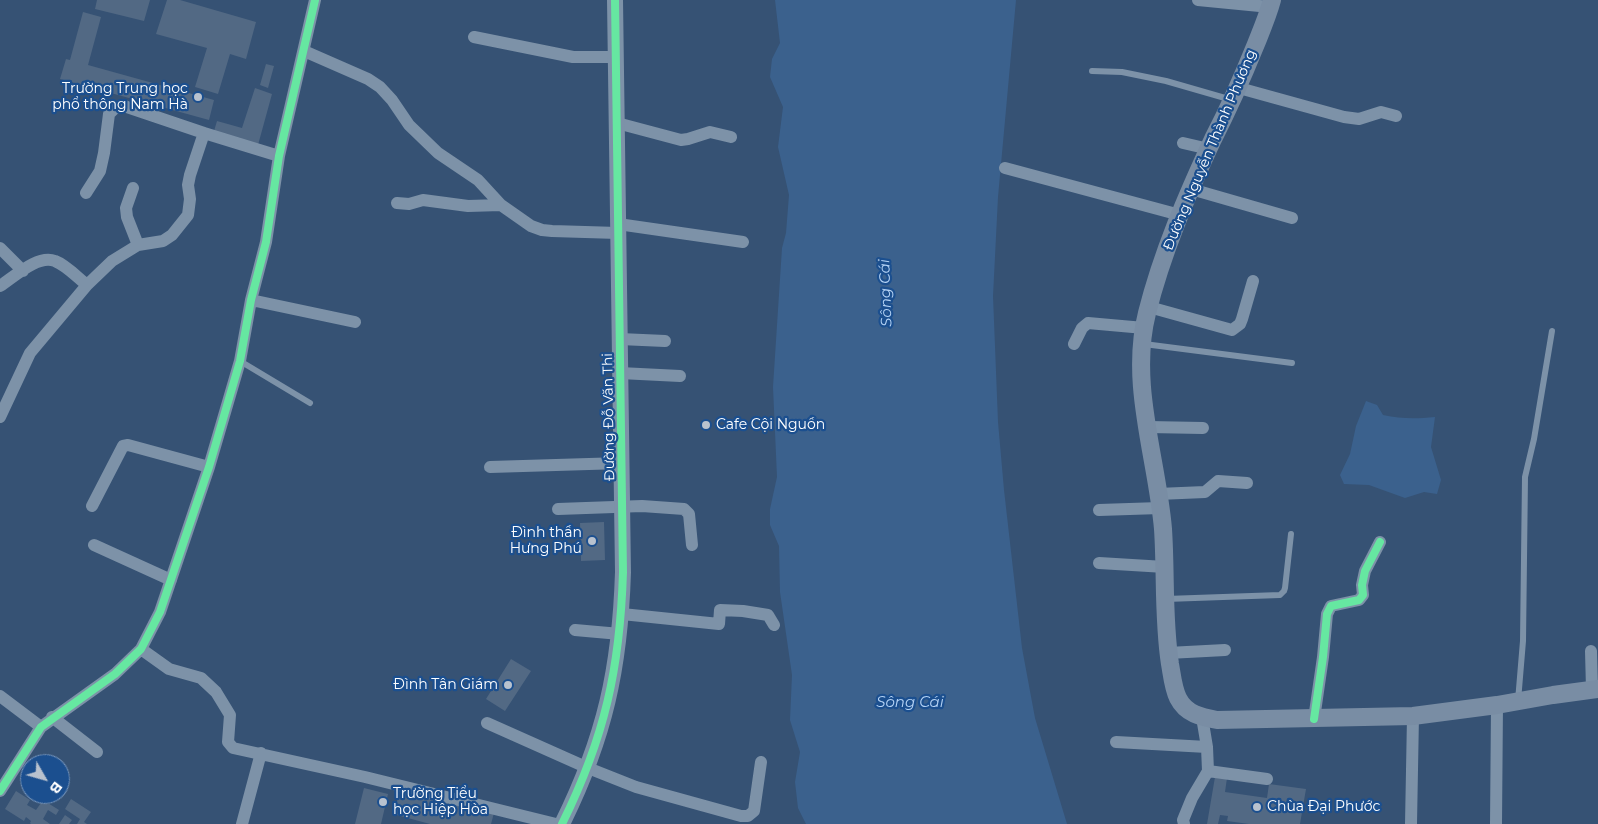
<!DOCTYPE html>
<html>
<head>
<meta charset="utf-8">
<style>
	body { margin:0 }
	#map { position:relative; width:1598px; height:824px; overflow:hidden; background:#365274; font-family:Montserrat,sans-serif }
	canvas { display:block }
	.north { position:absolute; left:20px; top:754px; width:50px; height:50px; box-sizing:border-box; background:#1b4f8f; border:1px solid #7695bc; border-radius:50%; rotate:128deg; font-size:14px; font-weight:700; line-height:20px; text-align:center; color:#fff }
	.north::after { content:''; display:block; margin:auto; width:18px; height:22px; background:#b9c2ce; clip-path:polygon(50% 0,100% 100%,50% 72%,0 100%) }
</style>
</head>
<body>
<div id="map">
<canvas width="1598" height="824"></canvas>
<div class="north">B</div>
</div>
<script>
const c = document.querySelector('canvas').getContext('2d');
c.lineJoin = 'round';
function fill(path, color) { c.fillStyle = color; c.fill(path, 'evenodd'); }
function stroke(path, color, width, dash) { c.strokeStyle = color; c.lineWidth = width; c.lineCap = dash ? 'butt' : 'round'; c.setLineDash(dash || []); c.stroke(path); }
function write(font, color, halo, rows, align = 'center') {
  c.font = font + ' Montserrat,sans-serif'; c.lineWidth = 4.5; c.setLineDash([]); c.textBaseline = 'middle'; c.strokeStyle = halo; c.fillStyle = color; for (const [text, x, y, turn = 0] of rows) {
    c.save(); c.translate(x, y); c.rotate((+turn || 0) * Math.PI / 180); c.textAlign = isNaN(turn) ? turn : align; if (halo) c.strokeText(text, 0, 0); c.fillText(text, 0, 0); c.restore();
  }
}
const water = new Path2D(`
	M775,0H1016L998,197L993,296L998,422L1004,490L1022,648L1035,718L1067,824H806L798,808L795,782L800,752L790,720L792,675L780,592L779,546L770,525V509L777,477L773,387L782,248L786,233L789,195L778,147L783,107L770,77L772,59L780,43Z
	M1366,401L1377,405L1383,415C1401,419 1416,419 1435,417L1431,447L1441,480L1437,494L1424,492L1405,498L1369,485L1344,484L1340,475L1350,454L1356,426Z`);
const building = new Path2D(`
	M97,0H150L144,21L95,9Z
	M167,0H180L256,22L246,59L230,54L218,94L195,87L207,48L156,34Z
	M83,12L101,17L88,65L214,100L209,120L60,79L66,59L70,60Z
	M266,64L274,66L268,88L260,85Z
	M255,88L272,94L258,145L214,131L217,121L242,128Z
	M604,522L605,560L581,561L580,523Z
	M511,659L531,671L505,711L486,699Z
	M1215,777L1227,778L1225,792L1267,798L1269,784L1306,789L1300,824H1249L1227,821L1228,816L1220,815L1218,824H1207Z
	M364,788L388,794L381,824H355Z
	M400,790L494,813L491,824H430L393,814Z
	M16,791L30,800L27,805L36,810L43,800L59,810L56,815L48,810L43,819L50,824H31L30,823L31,821L26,817L24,821L5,809Z
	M71,799L91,812L84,822L87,824H77L80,819L65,809Z
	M65,815L72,820L69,824H59Z`);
const service = new Path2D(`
	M1092,71L1122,72L1166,81L1232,100
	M1144,344L1292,363
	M240,361L310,403
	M1166,599L1280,595L1284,591L1285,588L1291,534
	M1518,701L1523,641L1525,477L1534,439L1552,331`);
const minor = new Path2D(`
	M1198,0L1270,7
	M474,37L573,57H616
	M304,51L368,79L380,87L392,100L409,125L438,153L478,180L501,205L531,226L542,230L552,231L618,233
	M1239,88L1344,117L1359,119L1381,112L1396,116
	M617,123L681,140L688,139L710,132L731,137
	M1183,143L1209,149
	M1005,168L1180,215
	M133,188L126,208L127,217L138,245
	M1191,189L1292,218
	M86,193L100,171L104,153L109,114L115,108L124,106L204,133
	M397,203L409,204L423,200L468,206L501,205
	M618,224L743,242
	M0,248L23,271
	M0,286C14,277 38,254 55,261C66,265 78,278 87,285
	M251,300L355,322
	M1149,307L1232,330L1240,324L1242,319L1253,281
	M620,339L665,341
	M1074,344L1082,328L1088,323L1144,328
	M620,373L680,376
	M0,417L30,353L87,285L112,261L138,245L163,241L172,235L188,215L190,199L188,185L190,175L204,133L279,156
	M1148,427L1203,428
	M490,467L622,463
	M1158,494L1205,492L1218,481L1247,483
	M92,506L123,446L128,445L209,467
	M558,509L642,506L684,509L689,514L692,545
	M1099,510L1160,508
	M94,545L171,580
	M1099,563L1165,567
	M622,614L719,624L720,610L743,611L768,615L774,625
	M575,630L620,634
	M141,649L169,669L201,678L216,692L230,715L228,742L233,748L365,777L556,824
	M1591,651L1592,689
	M1168,653L1225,650
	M0,696L41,727
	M52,717L97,752
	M1314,719L1323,657L1327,614L1331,606L1359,600L1363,595L1362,585L1365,571L1380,542
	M487,723L588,768L636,787L741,816H748L754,811L761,762
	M1116,742L1207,747
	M1208,771L1267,779
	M0,791L41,727L115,674L141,649L160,612L209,467L240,361L251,300L266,242L279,156L315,0
	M242,824L261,753
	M1184,824L1183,820L1192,798L1208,771L1207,747L1202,717
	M1411,824L1413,716
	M1496,824L1497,705`);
const tertiary = new Path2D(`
	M562,824C605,737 620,668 623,572L615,0`);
const secondary = new Path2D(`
	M1272,0C1268,15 1262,29 1256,44C1243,76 1229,108 1213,139C1187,195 1162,253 1147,313C1129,384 1157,458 1163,529C1166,574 1163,619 1170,664C1172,675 1173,688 1178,698C1186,714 1201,717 1217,720L1413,716L1497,705L1553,695L1598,689`);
const cycleway = new Path2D(`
	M1314,719L1323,657L1327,614L1331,606L1359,600L1363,595L1362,585L1365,571L1380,542
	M0,791L41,727L115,674L141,649L160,612L209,467L240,361L251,300L266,242L279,156L315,0
	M562,824C605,737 620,668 623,572L615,0`);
const markers = [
	[198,97,5,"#b9c2ce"],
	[706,425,5,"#b9c2ce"],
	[592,541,5,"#b9c2ce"],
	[508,685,5,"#b9c2ce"],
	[383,802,5,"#b9c2ce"],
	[1257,807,5,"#b9c2ce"]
];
const poiNames = [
	["Trường Trung học",188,89],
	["phổ thông Nam Hà",188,105],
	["Cafe Cội Nguồn",716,425,"left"],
	["Đình thần",582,533],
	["Hưng Phú",582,549],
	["Đình Tân Giám",498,685],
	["Trường Tiểu",393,794,"left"],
	["học Hiệp Hòa",393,810,"left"],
	["Chùa Đại Phước",1267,807,"left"]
];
const streetNames = [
	["Đường Nguyễn Thành Phương",1210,150,-67],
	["Đường Đỗ Văn Thi",609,417,-91]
];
const waterNames = [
	["Sông Cái",886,293,-92],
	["Sông Cái",910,703]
];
fill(water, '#3b618d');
fill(building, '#526984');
stroke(service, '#7d92a8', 6);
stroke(minor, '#7d92a8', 12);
stroke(tertiary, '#7d92a8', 16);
stroke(secondary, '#798da4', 18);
stroke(cycleway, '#66e7a1', 8);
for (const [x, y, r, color] of markers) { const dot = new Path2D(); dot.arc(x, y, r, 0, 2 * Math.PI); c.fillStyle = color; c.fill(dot); stroke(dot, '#1b4f8f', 2); }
write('14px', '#fff', '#1b4f8f', poiNames, 'right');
write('14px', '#fff', '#1b4f8f', streetNames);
write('italic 15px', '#b5d3f5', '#1b4f8f', waterNames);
</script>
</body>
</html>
